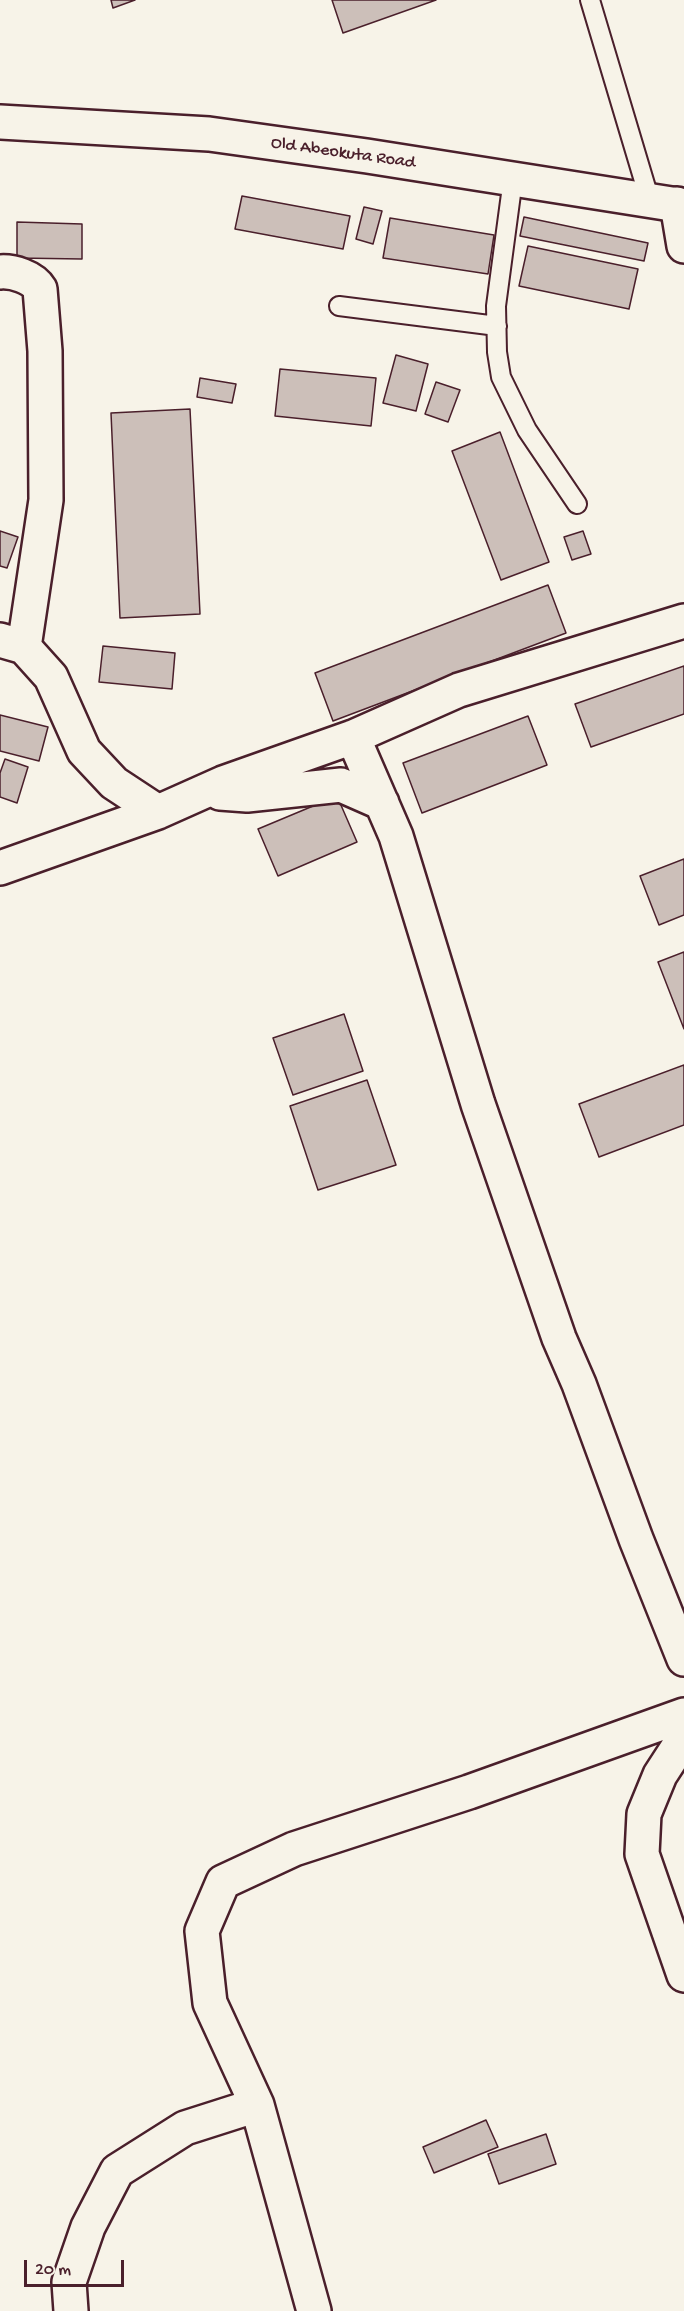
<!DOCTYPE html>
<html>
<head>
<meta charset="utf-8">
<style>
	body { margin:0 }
	#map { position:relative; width:684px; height:2311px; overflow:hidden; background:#f7f3e8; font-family:"Gochi Hand",sans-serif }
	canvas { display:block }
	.scale { position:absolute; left:24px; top:2260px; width:100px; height:27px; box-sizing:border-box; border:3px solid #4a1f2b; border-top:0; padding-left:8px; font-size:18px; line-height:21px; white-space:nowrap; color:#4a1f2b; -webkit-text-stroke:4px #f7f3e8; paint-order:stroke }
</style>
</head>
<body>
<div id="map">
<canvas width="684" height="2311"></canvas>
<div class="scale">20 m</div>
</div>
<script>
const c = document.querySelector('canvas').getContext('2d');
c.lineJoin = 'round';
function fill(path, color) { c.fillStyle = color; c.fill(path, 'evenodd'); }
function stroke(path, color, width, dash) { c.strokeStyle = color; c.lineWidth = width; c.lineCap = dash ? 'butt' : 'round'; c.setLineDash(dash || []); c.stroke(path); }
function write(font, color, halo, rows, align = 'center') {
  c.font = font + ' "Gochi Hand",sans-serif'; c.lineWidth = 6; c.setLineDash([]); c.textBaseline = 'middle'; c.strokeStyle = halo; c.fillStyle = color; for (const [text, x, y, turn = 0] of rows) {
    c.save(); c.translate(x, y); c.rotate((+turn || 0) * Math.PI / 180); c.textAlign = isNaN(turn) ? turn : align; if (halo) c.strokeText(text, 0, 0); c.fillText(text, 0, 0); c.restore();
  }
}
const building = new Path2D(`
	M111,0H135L113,8Z
	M332,0H436L343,33Z
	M242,196L350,216L343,249L235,229Z
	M364,207L382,211L373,244L356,239Z
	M524,217L648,243L644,261L520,236Z
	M390,218L494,235L488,274L383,258Z
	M17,222L82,224V259L17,258Z
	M528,246L638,269L629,309L519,286Z
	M396,355L428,364L416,411L383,403Z
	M280,369L376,378L371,426L275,416Z
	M200,378L236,384L232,403L197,397Z
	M436,382L460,390L448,422L425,414Z
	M190,409L200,614L120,618L111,413Z
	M500,432L549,562L501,580L452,451Z
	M0,531L18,537L7,568L0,566Z
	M583,531L591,554L572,560L564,537Z
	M548,585L566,633L333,721L315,673Z
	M103,646L175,653L172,689L99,682Z
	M684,666V714L591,747L575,704Z
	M0,715L48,727L39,761L0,751Z
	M528,716L547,765L422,813L403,763Z
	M5,759L28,767L17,803L0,797V773Z
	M337,796L357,842L278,876L258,829Z
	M684,859V915L659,925L640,876Z
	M684,952V1029L658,962Z
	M344,1014L363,1071L293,1095L273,1038Z
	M684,1065V1125L599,1157L579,1104Z
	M367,1080L396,1165L318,1190L290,1106Z
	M486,2120L498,2147L434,2173L423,2147Z
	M546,2134L556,2164L499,2184L488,2154Z`);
const service = new Path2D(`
	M590,0L650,201
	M513,179L496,306L497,352L501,377L527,430L577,504
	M339,306L497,326`);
const minor = new Path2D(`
	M677,204L684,246
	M0,272C13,271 33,277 40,289L45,351L46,500L24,647
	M0,640L24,647L51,677L84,751L114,783L158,812
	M353,737L396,836L478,1104L559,1338L579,1384L636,1539L684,1659
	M220,793L247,795L341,785L382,803
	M0,868L158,812L223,783L353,737L459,690L684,621
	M684,1738L660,1775L644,1814L642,1854L684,1975
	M71,2311L69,2282L88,2227L117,2171L185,2128L257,2105
	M314,2311L257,2105L210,2003L202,1931L223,1882L294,1849L469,1792L684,1715`);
const trunk = new Path2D(`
	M0,122L209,134L367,156L684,206`);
const streetNames = [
	["Old Abeokuta Road",343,154,8]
];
fill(building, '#ccbfb9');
stroke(building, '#4a1f2b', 1.5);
stroke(service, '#4a1f2b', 22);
stroke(minor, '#4a1f2b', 38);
stroke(trunk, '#4a1f2b', 38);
stroke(service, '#f7f3e8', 18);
stroke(minor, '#f7f3e8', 33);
stroke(trunk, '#f7f3e8', 33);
write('18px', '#4a1f2b', '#f7f3e8', streetNames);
</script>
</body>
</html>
